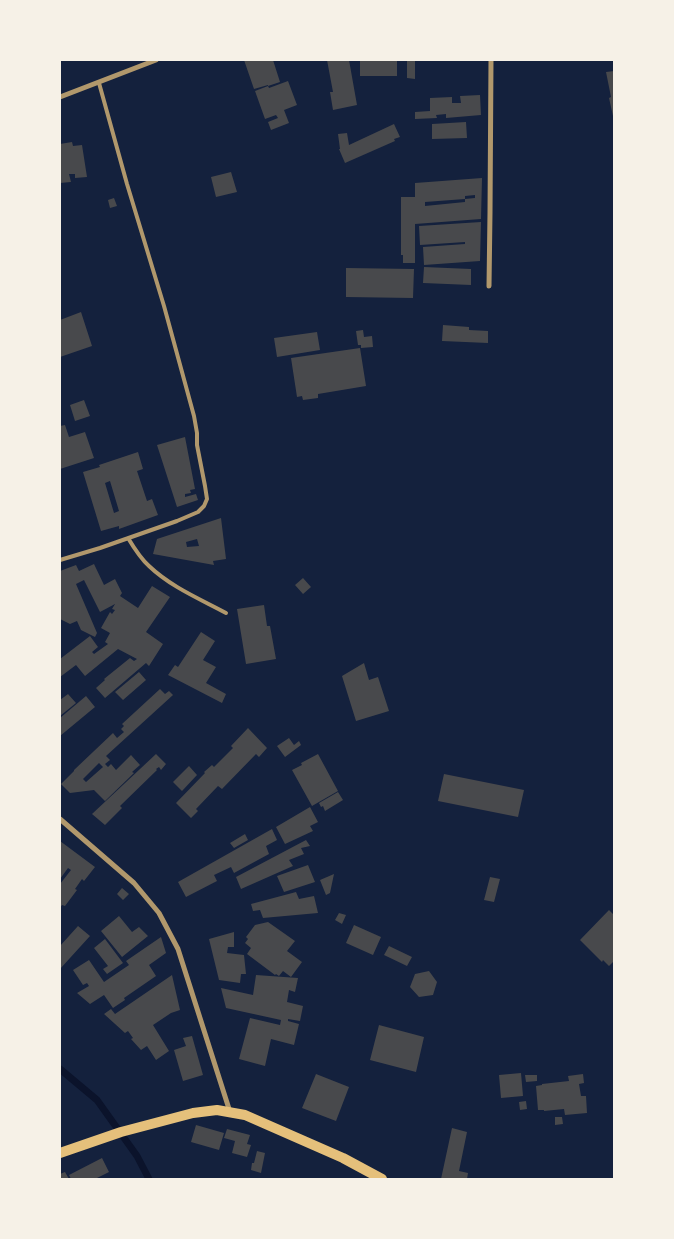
<!DOCTYPE html>
<html>
<head>
<meta charset="utf-8">
<style>
	body { margin:0 }
	#map { position:relative; width:674px; height:1239px; overflow:hidden; background:#14213d; font-family:"Nunito Sans",sans-serif }
	canvas { display:block }
	.frame { position:absolute; inset:0; border:61px solid #f6f1e7; pointer-events:none }
</style>
</head>
<body>
<div id="map">
<canvas width="674" height="1239"></canvas>
<div class="frame"></div>
</div>
<script>
const c = document.querySelector('canvas').getContext('2d');
c.lineJoin = 'round';
function stroke(path, color, width, dash) { c.strokeStyle = color; c.lineWidth = width; c.lineCap = dash ? 'butt' : 'round'; c.setLineDash(dash || []); c.stroke(path); }
function fill(path, color) { c.fillStyle = color; c.fill(path, 'evenodd'); }
const stream = new Path2D(`
	M60,1069L97,1100L137,1156L149,1179`);
const building = new Path2D(`
	M244,60H273L280,82L268,86L269,88L288,81L297,105L284,110L289,123L271,130L268,122L278,118L276,115L265,119L255,91L268,86V85L254,89Z
	M327,60H349L357,105L333,110L330,92H333Z
	M360,60H397V76H360Z
	M407,61H415V79L407,78Z
	M614,71V116H613L609,98L611,97L606,72Z
	M480,95L481,115L446,118V114L436,115L437,118L415,119V112L430,111V98L452,97V103H461L460,96Z
	M466,122L467,138L432,139V124Z
	M394,124L400,137L394,139L395,141L345,163L339,149H340L338,134L347,133L349,145Z
	M72,142L73,146L82,145L87,177L75,178V174H69L71,182L60,183V144Z
	M231,172L237,192L216,197L211,177Z
	M482,178L481,219L415,224V263H403V255H401V197H415V183ZM475,195V198L465,199V202L425,206V202L465,199V196Z
	M114,198L117,206L110,208L108,200Z
	M481,222L480,261L424,265L423,247L465,244V242L420,245L419,226Z
	M424,267L471,269V285L423,283Z
	M346,268L414,269L413,298L346,297Z
	M81,312L92,346L60,357V320Z
	M443,325L469,327V330L488,331V343L442,341Z
	M363,330L364,337L372,336L373,347L361,348V345H358L356,331Z
	M317,332L320,350L277,357L274,338Z
	M360,348L366,386L318,394V398L303,400L302,396L297,397L291,358Z
	M84,400L90,416L75,421L70,405Z
	M65,425L69,437L85,432L94,458L60,469V426Z
	M185,437L195,489L190,490L191,493L185,494V497L196,494L198,500L177,507L157,445Z
	M138,452L143,469L137,471L147,501L152,499L158,515L119,529V526L101,531L83,472L100,467L99,465ZM110,481L119,511L114,513L105,483Z
	M221,518L226,559L213,561L214,565L153,554L157,539ZM197,539L199,546L187,547L186,542Z
	M94,564L104,585L115,579L122,593L120,596L138,608L152,586L170,597L146,632L163,644L149,666L146,663L105,698L96,688L105,680L104,679L130,658L134,661L137,659L118,649L85,676L76,665L60,677V659L90,636L98,647L92,652L94,654L108,644L105,642L110,633L101,628L110,612L112,614L115,610L112,609L115,604L100,612L84,580L76,584L97,633L95,637L81,630L77,621L70,624L60,619V571L76,565L79,571Z
	M303,578L311,587L303,594L295,585Z
	M264,605L267,626H270L276,659L246,664L237,609Z
	M201,632L215,641L203,660L216,667L206,683L226,694L222,703L168,675L175,665L178,667Z
	M364,663L369,680L378,677L389,711L356,721L342,676Z
	M139,672L146,680L123,700L115,692Z
	M160,689L165,694L169,691L173,695L106,756L110,760L105,764L108,767L111,764L116,770L131,755L140,765L132,772L134,773L105,801L94,790L70,793L61,784L74,771V770L113,733L117,738L124,732L121,729L124,726L122,724ZM99,763L103,767L86,782L83,779Z
	M68,694L76,703L60,716V700Z
	M86,696L95,707L60,736V718Z
	M248,728L267,748L259,757L256,754L222,789L218,786L196,809L198,811L191,818L176,803L205,773L204,772L212,765L214,767L233,748L231,746Z
	M289,738L294,745L299,741L301,745L285,757L277,746Z
	M156,754L166,764L161,770L159,767L156,769L157,770L120,806L122,808L105,825L92,814Z
	M318,754L338,791L312,806L292,770L302,765L301,763Z
	M189,766L197,775L182,791L173,782Z
	M444,774L524,790L518,817L438,801Z
	M338,792L343,800L325,811L323,806L321,807L319,803Z
	M310,807L318,822L310,826L313,831L285,844L276,827Z
	M272,829L277,840L266,846L269,854L234,873L231,867L214,875L217,881L186,897L178,882Z
	M245,834L248,840L234,848L230,843Z
	M306,840L310,846L301,848L304,854L289,860L293,866L241,889L236,877Z
	M60,841L95,867L84,881L82,879L75,889L77,890L65,906L62,905L60,908V884L71,870L68,868L60,879Z
	M308,865L315,882L284,892L277,876Z
	M334,874L330,893L326,895L320,880Z
	M490,877L500,879L494,902L484,900Z
	M122,888L129,894L123,900L117,894Z
	M296,892L299,899L314,896L318,913L263,918L260,910L253,911L251,904Z
	M609,910L614,915V961L609,966L603,960L602,962L580,940Z
	M339,913L346,915L342,924L335,920Z
	M119,916L132,932L139,927L148,936L122,957L101,931Z
	M268,922L295,941L287,951L302,962L291,977L283,971L279,976L276,974L275,975L247,954L251,948L245,943L248,939L246,937L255,925Z
	M354,925L381,937L373,955L346,943Z
	M78,926L90,936L60,969V946Z
	M234,932V947H228L227,953L244,955L246,974H241L240,983L219,980L209,939Z
	M161,937L166,953L149,965L156,976L124,998L125,1000L113,1008L104,995L90,1004L77,993L89,986L87,983L83,985L73,970L89,960L104,982L129,965L126,961Z
	M105,939L123,963L107,974L103,969L108,966L94,948Z
	M389,946L412,957L407,966L384,955Z
	M429,971L437,982L433,995L419,997L410,987L415,974Z
	M172,975L180,1010L171,1013L153,1025L169,1051L156,1060L147,1046L141,1050L131,1039L133,1038L128,1031L125,1033L104,1014L111,1009L115,1014Z
	M256,975L298,978L295,992L289,990L287,1002L303,1006L300,1021L288,1019V1021L299,1024L294,1045L271,1039L265,1066L239,1059L250,1018L280,1025L281,1020L226,1008L221,988L253,995Z
	M379,1025L424,1037L416,1072L370,1060Z
	M192,1036L203,1075L183,1081L174,1050L186,1046L183,1038Z
	M521,1073L523,1096L501,1098L499,1075Z
	M316,1074L349,1087L336,1121L302,1108Z
	M583,1074L584,1083L579,1084L581,1096H586L587,1113L565,1115L564,1109L544,1111V1110H538L536,1086L542,1085V1084L569,1081L568,1076Z
	M525,1075H537V1081L526,1082Z
	M526,1101L527,1109L520,1110L519,1102Z
	M555,1117H562L563,1124L555,1125Z
	M196,1125L224,1133L219,1150L191,1142Z
	M452,1128L467,1132L459,1171L468,1173L467,1179H441Z
	M227,1129L250,1135L247,1144L251,1145L247,1157L232,1153L235,1141L224,1138Z
	M257,1151L265,1153L261,1173L251,1170L252,1163H254Z
	M102,1158L109,1172L95,1179H71L69,1175Z
	M65,1172L69,1179H60V1174Z`);
const service = new Path2D(`
	M128,538C134,548 140,558 149,566C171,587 200,599 226,613
	M60,560L100,548L177,521L198,512L204,506L207,499L205,486L197,445V433L194,416L164,306L127,184L99,83`);
const minor = new Path2D(`
	M60,97L156,60
	M489,286L490,213L491,60
	M60,819L134,883L159,913L178,949L230,1112`);
const secondary = new Path2D(`
	M60,1153L121,1132L193,1113L217,1110L245,1115L343,1158L382,1179`);
stroke(stream, '#0b132b', 7);
fill(building, '#48494c');
stroke(service, '#b1986c', 4);
stroke(minor, '#b1986c', 5);
stroke(secondary, '#e5c07b', 10);
</script>
</body>
</html>
